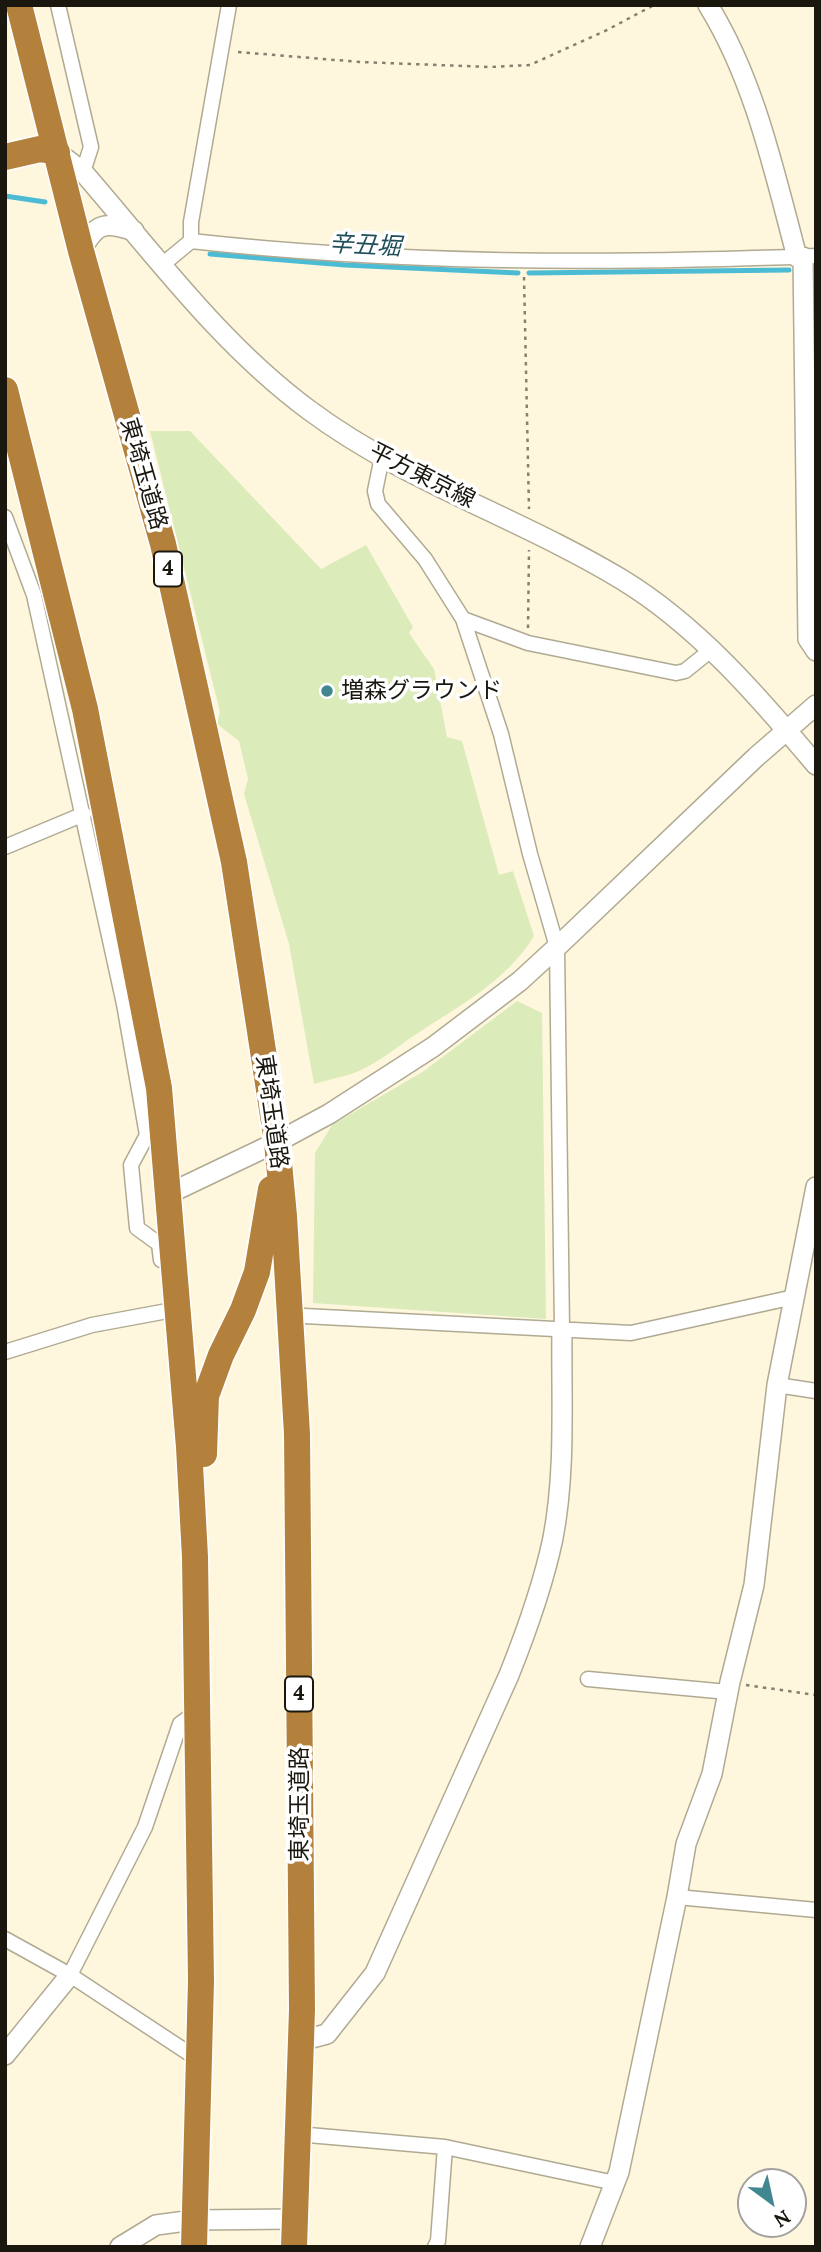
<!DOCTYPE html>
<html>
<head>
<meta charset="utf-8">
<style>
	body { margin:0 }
	#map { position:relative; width:821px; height:2252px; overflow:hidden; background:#fef7de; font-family:Lora,serif }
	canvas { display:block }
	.frame { position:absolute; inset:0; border:7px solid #1a170f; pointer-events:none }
	.north { position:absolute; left:737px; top:2168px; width:70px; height:70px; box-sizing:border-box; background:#fff; border:2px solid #a3a29f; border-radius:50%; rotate:147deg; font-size:19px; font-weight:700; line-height:28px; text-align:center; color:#1a170f }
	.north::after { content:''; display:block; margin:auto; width:24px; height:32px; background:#408790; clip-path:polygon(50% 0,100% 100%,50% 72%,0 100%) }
</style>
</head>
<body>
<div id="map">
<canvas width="821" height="2252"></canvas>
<div class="frame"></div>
<div class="north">N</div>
</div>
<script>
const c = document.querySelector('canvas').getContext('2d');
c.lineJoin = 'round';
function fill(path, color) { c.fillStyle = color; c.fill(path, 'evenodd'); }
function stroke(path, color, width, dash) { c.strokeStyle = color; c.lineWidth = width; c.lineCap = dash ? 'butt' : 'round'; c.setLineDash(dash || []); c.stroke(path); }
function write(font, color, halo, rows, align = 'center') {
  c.font = font + ' Lora,"Noto Sans JP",serif'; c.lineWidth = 7; c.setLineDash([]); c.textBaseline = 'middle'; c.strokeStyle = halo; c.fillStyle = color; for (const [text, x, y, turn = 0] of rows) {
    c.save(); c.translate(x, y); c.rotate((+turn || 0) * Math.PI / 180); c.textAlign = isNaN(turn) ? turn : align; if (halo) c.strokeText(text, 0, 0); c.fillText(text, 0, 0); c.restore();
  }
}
const green = new Path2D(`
	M150,431H190L321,569L366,545L413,627L409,633L434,669L447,737L462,741L499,875L513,871L534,936C507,981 457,1007 415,1035C397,1047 380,1061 361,1070C346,1077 329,1079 314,1084L289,944L244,794L248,779L239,741L217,724L220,712Z
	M517,1001L542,1013L546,1319L313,1303L315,1153L332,1125L424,1071Z`);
const stream = new Path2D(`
	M5,196L45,202
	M210,254L345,265L518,273
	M529,273L789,270`);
const path = new Path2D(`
	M238,52L360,62L490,67L530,65L607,30L654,5
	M524,277L529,509
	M528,628L529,550
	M746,1685L816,1695`);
const street = new Path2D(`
	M58,5L91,147L83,172
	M191,241V222L229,5
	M162,265L191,241C398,264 607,264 816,256
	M382,457L375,491L378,504L425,559L463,619L528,643L676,673L685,671L711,650
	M5,517L34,595L124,1004L147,1135L131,1165L137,1228L159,1244L161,1260
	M463,619L501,734L530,854L557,947L562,1330
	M5,847L84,814
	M304,1316L631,1333L794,1297
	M5,1352L92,1325L178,1309
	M777,1385L816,1391
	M588,1679L728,1692
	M677,1897L816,1910
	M5,1939L70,1975L199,2060
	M70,1975L145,1827L180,1724L198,1711
	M297,2134L445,2147L615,2183
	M435,2247L438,2241L445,2147`);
const secondary = new Path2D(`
	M708,5C755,81 774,171 797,257
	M57,152L83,172C154,254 221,345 309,410C404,481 520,518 621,579C697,625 759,697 816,765
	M81,251C96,223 104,221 134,231
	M803,257L808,639L816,651
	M168,1194L277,1142L329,1114L433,1047L520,981L557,947L756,757L816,705
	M300,2041L327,2034L375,1973L509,1675C527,1630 543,1586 553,1538C566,1470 561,1398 562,1330
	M5,2055L70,1975
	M120,2247L156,2225L194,2220L294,2219
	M590,2247L619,2172L677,1897L686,1844L712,1774L730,1682L754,1585L777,1385L816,1187`);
const highway = new Path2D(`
	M19,5L81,251L163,544L234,862L277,1142L284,1216L297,1434L302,2010L294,2247
	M5,157L40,149L57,152
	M5,390L85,709L159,1088L189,1447L195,1557L201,1981L194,2247
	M204,1454L206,1396L221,1355L243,1310L257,1272L271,1189`);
const markers = [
	[327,691,7,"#408790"]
];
const shields = [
	[168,569,28],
	[299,1694,28]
];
const shieldNames = [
	["4",168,569],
	["4",299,1694]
];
const streetNames = [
	["東埼玉道路",143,474,74],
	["平方東京線",422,476,27],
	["東埼玉道路",271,1112,82],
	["東埼玉道路",300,1804,-90]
];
const poiNames = [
	["増森グラウンド",341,691]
];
const waterNames = [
	["辛丑堀",365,246,3]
];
fill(green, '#dbebba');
stroke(stream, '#4cbbd4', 5);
stroke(street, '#b0aa92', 17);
stroke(secondary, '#b0aa92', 22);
stroke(highway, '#fff', 29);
stroke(path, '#858070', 2.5, [3.5, 5]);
stroke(street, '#fff', 14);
stroke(secondary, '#fff', 19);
stroke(highway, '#b4813d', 26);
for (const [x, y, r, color] of markers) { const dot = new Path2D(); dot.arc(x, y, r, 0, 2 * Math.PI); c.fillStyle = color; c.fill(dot); stroke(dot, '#fff', 2.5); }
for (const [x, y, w] of shields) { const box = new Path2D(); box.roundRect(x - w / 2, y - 17.5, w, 35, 5); c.fillStyle = '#fff'; c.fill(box); stroke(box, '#1a170f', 2); }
write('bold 21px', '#1a170f', null, shieldNames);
write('23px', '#1a170f', '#fff', streetNames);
write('23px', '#1a170f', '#fff', poiNames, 'left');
write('italic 24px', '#1f4e59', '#fff', waterNames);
</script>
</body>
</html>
